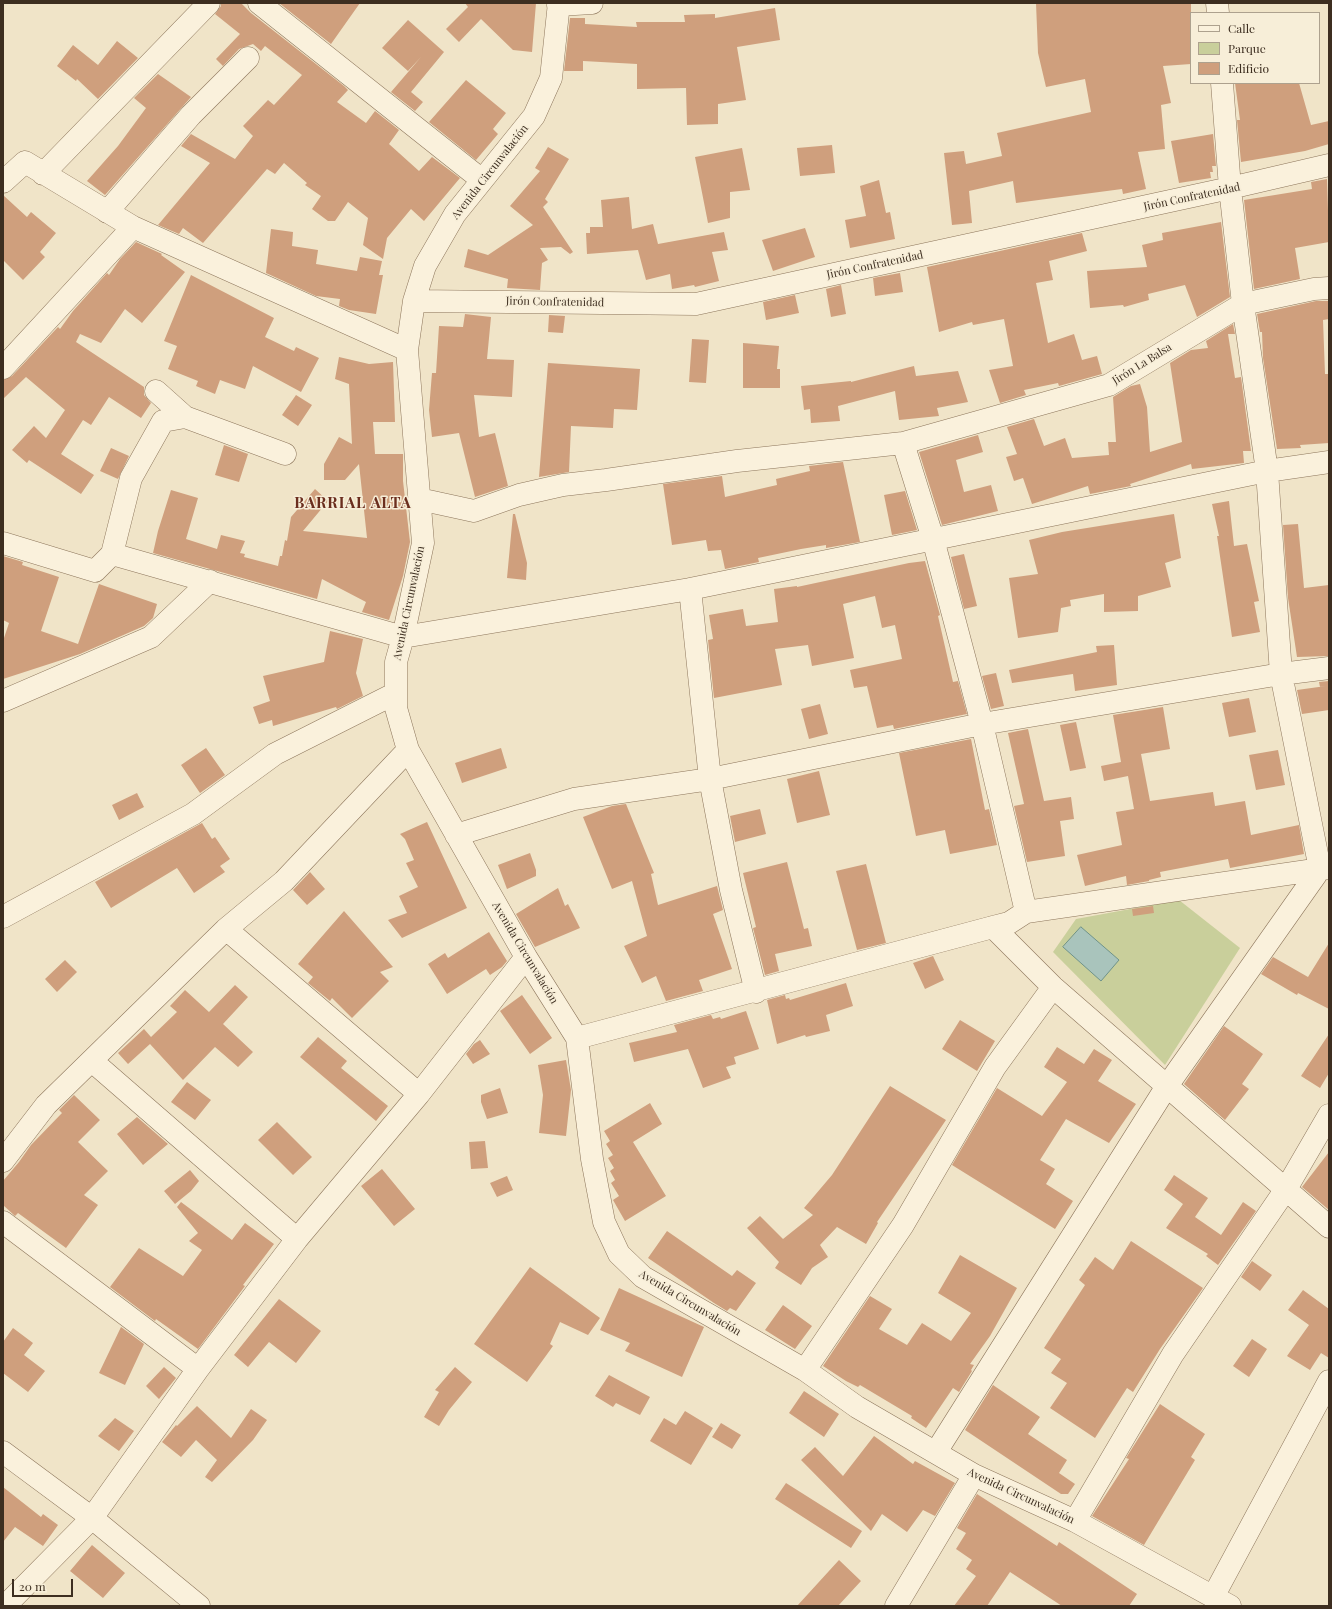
<!DOCTYPE html>
<html>
<head>
<meta charset="utf-8">
<style>
	body { margin:0 }
	#map { position:relative; width:1332px; height:1609px; overflow:hidden; background:#f0e4c8; font-family:"Playfair Display",serif }
	canvas { display:block }
	.frame { position:absolute; inset:0; border:4px solid #3d2e20; pointer-events:none }
	.legend { position:absolute; left:1190px; top:12px; width:130px; height:72px; box-sizing:border-box; background:#f7eed8; border:1px solid #ada18e; margin:0; padding:5px 7px; list-style:none; font-size:12px; color:#3d2e20 }
	.legend li { display:flex; align-items:center; gap:8px; height:20px }
	.legend b { width:20px; border:1px solid #ada18e }
	.scale { position:absolute; left:12px; top:1579px; width:61px; height:18px; box-sizing:border-box; border:2px solid #3d2e20; border-top:0; padding-left:5px; font-size:12px; line-height:14px; white-space:nowrap; color:#3d2e20; -webkit-text-stroke:3px #f7eed8; paint-order:stroke }
</style>
</head>
<body>
<div id="map">
<canvas width="1332" height="1609"></canvas>
<div class="frame"></div>
<ul class="legend">
<li><b style="height:5px;background:#faf1dc"></b>Calle</li>
<li><b style="height:11px;background:#c9cf9b"></b>Parque</li>
<li><b style="height:11px;background:#cf9f7d"></b>Edificio</li>
</ul>
<div class="scale">20 m</div>
</div>
<script>
const c = document.querySelector('canvas').getContext('2d');
c.lineJoin = 'round';
function fill(path, color) { c.fillStyle = color; c.fill(path, 'evenodd'); }
function stroke(path, color, width, dash) { c.strokeStyle = color; c.lineWidth = width; c.lineCap = dash ? 'butt' : 'round'; c.setLineDash(dash || []); c.stroke(path); }
function write(font, color, halo, rows, align = 'center') {
  c.font = font + ' "Playfair Display",serif'; c.lineWidth = 3; c.setLineDash([]); c.textBaseline = 'middle'; c.strokeStyle = halo; c.fillStyle = color; for (const [text, x, y, turn = 0] of rows) {
    c.save(); c.translate(x, y); c.rotate((+turn || 0) * Math.PI / 180); c.textAlign = isNaN(turn) ? turn : align; if (halo) c.strokeText(text, 0, 0); c.fillText(text, 0, 0); c.restore();
  }
}
const green = new Path2D(`
	M1179,900L1240,948L1165,1065L1053,952L1076,919Z`);
const water = new Path2D(`
	M1081,927L1119,960L1101,981L1063,947Z`);
const building = new Path2D(`
	M221,3H241L251,13L344,86L348,90L337,102L366,123L375,111L399,130L389,144L419,171L432,157L460,178L424,221L411,209L387,238L383,259L363,245L368,218L348,202L335,221H328L312,209L321,196L305,185L307,183L284,163L275,174L267,169L203,243L183,228L179,234L158,225L210,163L181,146L191,134L235,159L253,136L243,126L268,100L274,105L302,75L265,46L261,51L253,44L239,49L223,66L216,59L240,34L215,14L221,6Z
	M279,3H360L331,44Z
	M465,3H536L532,52L513,50L481,19L459,42L446,29L468,7Z
	M1036,3H1191V64L1163,66L1171,103L1161,105L1165,149L1138,152L1146,189L1123,194L1122,189L1016,203L1013,181L969,191L972,223L952,225L944,153L964,151L966,164L1002,156L997,133L1091,112L1085,79L1046,87L1038,53Z
	M775,8L780,40L737,47L746,100L718,104V124L687,125L686,88L637,89V64L583,61V71H564L570,18H585V24L637,27L636,22H685L684,15L715,14V18Z
	M408,20L444,52L411,92L423,102L415,111L391,92L421,57L408,71L382,48Z
	M117,41L138,58L98,99L77,79L76,81L57,66L73,45L98,65Z
	M158,74L191,97L105,195L87,181L118,146L146,108L134,98Z
	M466,80L506,113L493,129L498,134L476,160L429,122Z
	M1235,83H1299L1311,125L1329,121V144L1305,151L1241,162L1237,120H1240Z
	M1213,134L1216,166H1212L1213,172H1210L1211,178L1179,183L1171,141Z
	M832,145L835,173L800,176L797,148Z
	M548,147L569,159L545,199L548,202L543,207L573,252L570,254L561,247L540,248L548,260L542,263L540,290L507,288L508,279L464,267L468,249L488,255L533,225L510,206L540,171L535,168Z
	M742,148L750,190L730,192V218L708,223L695,157Z
	M1327,179L1329,242L1295,248L1300,279L1254,289L1244,200L1312,189L1311,182Z
	M879,180L886,213L890,212L895,239L850,248L845,220L866,216L860,186Z
	M3,195L27,217L31,212L56,233L40,252L45,257L23,280L3,260Z
	M629,197L632,229L653,224L658,244L724,232L728,250L712,252L719,281L695,287L694,285L672,289L670,274L646,280L638,250L587,254L586,233H590V227H603L601,200Z
	M1221,222L1230,297L1197,317L1185,285L1148,294L1149,300L1124,307L1123,305L1090,308L1087,271L1147,267L1142,245L1163,240L1162,233Z
	M805,228L815,257L773,271L762,240Z
	M271,229L293,232L292,246L318,250L316,264L357,271L360,257L382,261L379,275H383L376,314L349,310L339,306L340,299L316,296L266,273Z
	M1082,233L1087,251L1049,261L1053,280L1036,283L1048,343L1074,334L1082,360L1097,356L1102,374L1059,386L1058,383L1024,390L1026,395L1000,403L989,370L1013,366L1004,319L973,325L972,322L939,332L927,267Z
	M136,242L162,254L161,255L185,272L142,323L125,309L101,343L80,334L76,342L144,387V395L151,403L141,418L109,397L91,425L83,420L61,454L94,475L81,494L29,460L27,463L12,450L34,426L46,438L65,410L26,377L3,399V380L12,376L58,327L60,329L73,311L107,273L109,275L120,259Z
	M900,273L903,292L875,296L873,278Z
	M191,275L274,318L265,337L294,351L296,347L319,358L301,392L253,366L245,389L220,380L215,394L196,386L198,381L168,369L177,346L164,341Z
	M841,285L846,314L831,317L826,289Z
	M795,295L799,313L766,320L763,302Z
	M1316,301H1329V319L1323,320L1325,374H1329V443L1300,445L1301,448L1277,449L1263,358L1262,332H1260L1257,314Z
	M465,314L491,317L487,359L514,360L512,397L474,395L479,437L495,433L508,486L475,497L459,433L432,437L429,410L432,373H436L439,326L463,327Z
	M549,315L565,316L563,333L548,332Z
	M1233,324L1235,334H1228L1235,378L1241,377L1251,451H1243L1244,463L1192,469L1191,464L1130,484L1131,486L1090,494L1088,486L1032,504L1023,478L1014,481L1006,457L1017,454L1007,427L1034,419L1044,446L1065,438L1072,458L1109,455L1108,442H1116L1113,397L1131,386L1140,384L1147,407L1150,452L1182,442L1170,363L1191,350L1208,348L1206,341Z
	M692,339L709,340L706,383L689,382Z
	M743,343L779,346L777,369H780V388H743Z
	M339,357L369,364L393,362L395,422H373L375,454H403V481L410,542L403,576L389,620L362,612L366,602L322,579L317,599L153,553L158,531L171,490L198,498L186,539L217,549L221,535L245,541L240,553L245,554L244,557L278,566L280,556H282L285,540L287,541L291,517L315,489L328,501L303,531L367,538L359,464L345,480H324V464L339,437L352,444L349,384L335,379Z
	M548,363L640,369L637,410L614,409L613,428L571,426L569,472L539,477Z
	M914,366L916,376L958,371L968,402L937,408L939,416L899,420L895,391L838,406L840,421L811,423L810,409L804,410L801,386L851,381V382Z
	M296,395L312,405L298,426L282,415Z
	M978,435L983,452L956,460L964,492L991,485L998,511L942,525L919,452Z
	M224,445L248,454L239,482L215,475Z
	M111,448L129,456L118,479L100,471Z
	M843,462L860,542L826,548V545L801,549L758,558L759,562L725,569L721,550L708,551L706,540L672,545L663,484L722,476L725,497L777,485L776,479L810,471L809,466Z
	M905,491L917,530L892,535L884,495Z
	M1229,501L1234,546L1247,544L1259,601L1254,602L1260,632L1232,637L1217,536H1219L1212,504Z
	M513,514H515L527,563L526,580L507,578Z
	M1174,514L1181,558L1165,563L1171,587L1138,596V611L1104,612V594L1070,600L1071,606L1061,608L1058,632L1018,638L1009,578L1038,574L1029,540L1062,532Z
	M1298,524L1304,588L1329,585V656L1297,657L1288,598L1283,525Z
	M964,554L977,606L964,609L951,557Z
	M3,556L23,562L22,565L59,577L41,631L78,644L99,584L157,604L153,618L144,626L80,654L3,679V641L9,623L3,620Z
	M925,561L940,615L938,616L953,682L958,681L967,714L894,729L893,725L877,728L867,686L854,688L850,670L902,659L895,625L882,628L875,596L843,604L854,658L812,666L808,645L775,649L782,685L714,698L708,640L713,639L709,615L743,609L746,626L778,622L774,589L797,586V587L909,563Z
	M330,631L363,639L356,673L363,696L337,709L336,707L273,726L272,720L259,724L253,707L270,701L263,676L324,662Z
	M1114,645L1117,685L1075,691L1073,674L1012,683L1009,670L1097,652L1096,646Z
	M996,673L1004,706L991,709L982,676Z
	M1329,681V710L1302,714L1297,690L1326,686L1320,687L1319,682Z
	M1249,698L1256,732L1229,737L1222,703Z
	M820,704L828,734L809,739L801,709Z
	M1163,707L1170,749L1141,754L1150,801L1213,792L1215,806L1245,801L1251,835L1299,825L1304,854L1230,868L1228,859L1160,872L1161,877L1149,880V881L1127,885L1126,876L1085,886L1077,855L1122,845L1116,812L1134,809L1128,776L1104,781L1101,766L1121,762L1113,715Z
	M1076,722L1086,768L1070,771L1060,725Z
	M1028,729L1044,801L1071,797L1074,819L1060,821L1065,856L1027,862L1014,806L1024,804L1008,733Z
	M971,739L985,810L989,809L997,845L950,854L945,830L916,836L899,753Z
	M206,748L225,775L200,793L181,765Z
	M501,748L507,768L462,783L455,763Z
	M1278,750L1285,785L1256,790L1249,755Z
	M819,771L830,815L797,823L787,779Z
	M137,793L144,807L119,820L112,805Z
	M626,804L654,873L651,874L658,905L717,886L723,910L713,914L732,969L699,980L703,991L666,1001L656,976L642,983L624,946L647,936L632,881L612,889L583,817L612,806Z
	M760,809L766,834L735,842L730,816Z
	M427,822L467,908L402,938L388,920L407,913L399,896L418,887L406,863L414,860L405,839L400,834Z
	M202,823L212,839L215,837L230,859L220,866L225,872L194,893L177,868L111,908L95,882Z
	M530,853L536,870V876L507,889L498,865Z
	M787,862L804,929L808,928L812,946L775,954L779,971L765,975L753,928L756,927L743,873Z
	M866,864L886,943L857,950L836,871Z
	M310,872L325,889L307,905L293,890Z
	M558,888L565,906L568,904L580,928L535,947L516,914Z
	M1153,906L1154,913L1133,916L1132,909Z
	M344,911L393,967L380,972L389,981L352,1018L332,998L330,1001L308,983L313,977L298,964Z
	M489,932L507,961L502,967L490,975L486,969L447,994L428,964L445,953L448,958Z
	M1329,943V1009L1298,993L1297,995L1261,974L1273,957L1308,977Z
	M933,956L944,980L925,989L913,963Z
	M65,960L77,972L57,992L45,979Z
	M846,983L853,1006L826,1015L830,1031L806,1037L805,1035L777,1044L767,1000L785,995L786,999L789,998L790,1000Z
	M235,985L248,997L223,1024L253,1052L238,1067L215,1047L183,1080L150,1044L128,1064L118,1053L144,1029L151,1037L177,1012L170,1006L185,990L209,1012Z
	M522,995L552,1038L530,1054L500,1011Z
	M746,1011L759,1049L734,1057L736,1064L726,1067L731,1078L703,1088L688,1049L634,1062L629,1043L677,1032L674,1025L711,1015L713,1019L720,1017L721,1019Z
	M960,1020L995,1041L977,1071L942,1049Z
	M1224,1026L1263,1054L1242,1084L1249,1089L1225,1120L1184,1084Z
	M1329,1034V1073L1320,1088L1301,1076Z
	M318,1037L347,1061L341,1068L388,1106L376,1121L300,1057Z
	M480,1040L490,1054L473,1064L466,1054L474,1044Z
	M1057,1047L1084,1064L1094,1049L1112,1060L1098,1081L1136,1104L1109,1143L1066,1119L1040,1160L1055,1169L1046,1184L1073,1201L1055,1229L952,1165L997,1088L1042,1116L1067,1082L1044,1067Z
	M566,1060L571,1090L566,1136L539,1133L543,1095L538,1065Z
	M187,1082L211,1100L195,1120L171,1102Z
	M890,1086L946,1120L877,1222L878,1223L866,1244L837,1227L820,1245L828,1257L812,1268L801,1285L775,1268L779,1262L747,1228L760,1216L783,1239L813,1215L804,1208L832,1175Z
	M500,1088L508,1113L487,1119L481,1102V1095Z
	M74,1095L100,1120L78,1142L108,1171L84,1195L98,1205L66,1248L18,1213L15,1216L3,1205V1181L19,1162L31,1145L62,1113L59,1110Z
	M650,1103L662,1124L633,1142L666,1196L625,1221L613,1200L619,1196L611,1183L615,1180L610,1171L614,1168L608,1158L613,1155L606,1144L610,1141L604,1131Z
	M137,1117L168,1144L143,1165L117,1134Z
	M277,1122L312,1157L293,1175L258,1140Z
	M485,1141L488,1168L471,1169L469,1142Z
	M1329,1152V1210L1302,1187Z
	M382,1169L415,1209L394,1226L361,1186Z
	M190,1170L199,1181L191,1191L175,1204L164,1191Z
	M1174,1175L1208,1198L1195,1217L1221,1235L1243,1202L1256,1211L1218,1265L1206,1256L1208,1254L1166,1228L1183,1204L1164,1190Z
	M507,1176L513,1190L497,1197L490,1183Z
	M181,1202L232,1240L245,1223L274,1244L243,1285L245,1286L198,1349L156,1319L155,1321L110,1287L139,1248L183,1276L202,1250L189,1241L198,1233L177,1207Z
	M667,1231L732,1276L737,1270L756,1283L736,1311L730,1308L727,1311L714,1303L648,1258Z
	M1131,1241L1203,1288L1160,1349L1133,1392L1127,1388L1095,1438L1050,1408L1067,1383L1051,1373L1061,1359L1044,1348L1085,1285L1079,1280L1095,1257L1113,1270Z
	M960,1255L1017,1288L990,1336L970,1364L974,1365L971,1370L972,1371L959,1392L953,1388L926,1428L911,1418L912,1416L860,1385L858,1387L846,1381L823,1366L870,1296L892,1309L879,1329L907,1345L922,1323L951,1341L971,1313L938,1293Z
	M1252,1261L1272,1275L1260,1291L1241,1277Z
	M530,1267L600,1318L588,1335L560,1322L550,1344L553,1346L527,1382L474,1344Z
	M619,1288L704,1327L682,1377L625,1351L630,1343L600,1330Z
	M1303,1290L1329,1309V1358L1321,1353L1310,1370L1287,1356L1309,1325L1288,1310Z
	M279,1299L321,1331L296,1363L269,1342L248,1367L234,1355Z
	M783,1305L812,1326L795,1349L765,1330Z
	M121,1327L144,1344L125,1385L99,1373Z
	M13,1328L33,1343L24,1355L45,1371L28,1392L3,1373V1342Z
	M1252,1339L1267,1349L1249,1377L1233,1366Z
	M164,1367L176,1378L159,1399L146,1386Z
	M455,1367L472,1382L449,1410L439,1426L424,1417L439,1392L435,1390Z
	M609,1375L650,1397L640,1415L616,1403L613,1407L595,1396Z
	M993,1385L1040,1417L1028,1434L1067,1460L1059,1473L1075,1484L1068,1494H1061L965,1430Z
	M804,1391L839,1414L824,1437L789,1413Z
	M1160,1404L1205,1434L1191,1457L1195,1460L1144,1545L1092,1516L1129,1459L1126,1458Z
	M197,1406L231,1438L251,1409L267,1420L253,1440L212,1482L205,1477L217,1460L196,1440L181,1457L162,1442L176,1425L177,1426Z
	M685,1411L713,1428L691,1465L650,1441L664,1418L676,1425Z
	M115,1418L134,1431L119,1451L98,1436Z
	M721,1423L741,1435L732,1449L712,1437Z
	M874,1436L913,1464L915,1461L955,1483L935,1516L923,1510L907,1532L882,1514L871,1531L801,1460L815,1447L843,1476Z
	M786,1483L862,1531L851,1548L775,1499Z
	M3,1487L41,1517L43,1514L58,1525L43,1546L15,1527L3,1542Z
	M977,1494L1057,1546L1059,1542L1137,1594L1129,1606H1062L1010,1572L987,1606H954L976,1576L966,1569L972,1560L956,1549L966,1533L957,1528Z
	M92,1545L125,1573L103,1598L70,1571Z
	M839,1560L861,1581L838,1606H797Z`);
const minor = new Path2D(`
	M259,3L482,180
	M559,3L551,78L534,116L455,214L425,266L414,301L407,350L423,543L403,637L396,662V708L408,750L526,957L577,1038L592,1159L604,1222L619,1254L643,1277L805,1370L857,1407L974,1475L1075,1521L1230,1606
	M1217,3L1218,13
	M558,5L592,3
	M43,174L209,3
	M3,182L25,162L133,227L407,350
	M107,212L191,115L248,58
	M414,301L696,304L1230,188L1329,165
	M3,368L133,227
	M156,391L185,417
	M903,443L933,539L982,724L1026,912
	M419,499L474,511L519,495L563,485L606,480L737,461L903,443L1109,385L1243,304L1314,289L1329,288
	M3,543L95,571L112,554L403,637L690,589L1267,471L1329,462
	M112,554L131,478L163,421L185,417L285,454
	M690,589L710,779L731,890L756,992
	M3,701L151,637L210,581
	M456,835L574,799L710,779L982,724L1281,674L1329,668
	M3,917L193,814L275,754L396,693
	M993,927L1053,987L1329,1227
	M226,929L419,1094
	M577,1038L993,927L1009,923L1026,912L1328,868
	M92,1061L297,1239
	M3,1161L46,1105L226,929L284,881L408,750
	M3,1222L198,1369
	M805,1370L903,1225L995,1067L1053,987
	M3,1452L92,1518L199,1606
	M936,1452L1167,1086L1320,869L1281,674L1267,471L1243,304L1230,188L1222,83
	M1075,1521L1173,1354L1286,1189L1329,1115
	M1213,1597L1329,1381
	M5,1606L92,1518L198,1369L297,1239L419,1094L526,957
	M896,1606L974,1475`);
const streetNames = [
	["Avenida Circunvalación",490,172,-52],
	["Jirón Confratenidad",1192,197,-12],
	["Jirón Confratenidad",875,265,-12],
	["Jirón Confratenidad",555,302,1],
	["Jirón La Balsa",1142,364,-32],
	["Avenida Circunvalación",409,603,-78],
	["Avenida Circunvalación",525,953,59],
	["Avenida Circunvalación",690,1303,31],
	["Avenida Circunvalación",1021,1496,25]
];
const districtNames = [
	["BARRIAL ALTA",353,503]
];
fill(green, '#c9cf9b');
fill(water, '#a9c4bc');
stroke(water, '#6f938a', 1);
fill(building, '#cf9f7d');
stroke(minor, '#8d765c', 23);
stroke(minor, '#faf1dc', 22);
write('11px', '#3d2e20', '#f7eed8', streetNames);
c.letterSpacing = '1px';
write('bold 15px', '#6b2e1e', '#f7eed8', districtNames);
c.letterSpacing = '0px';
</script>
</body>
</html>
